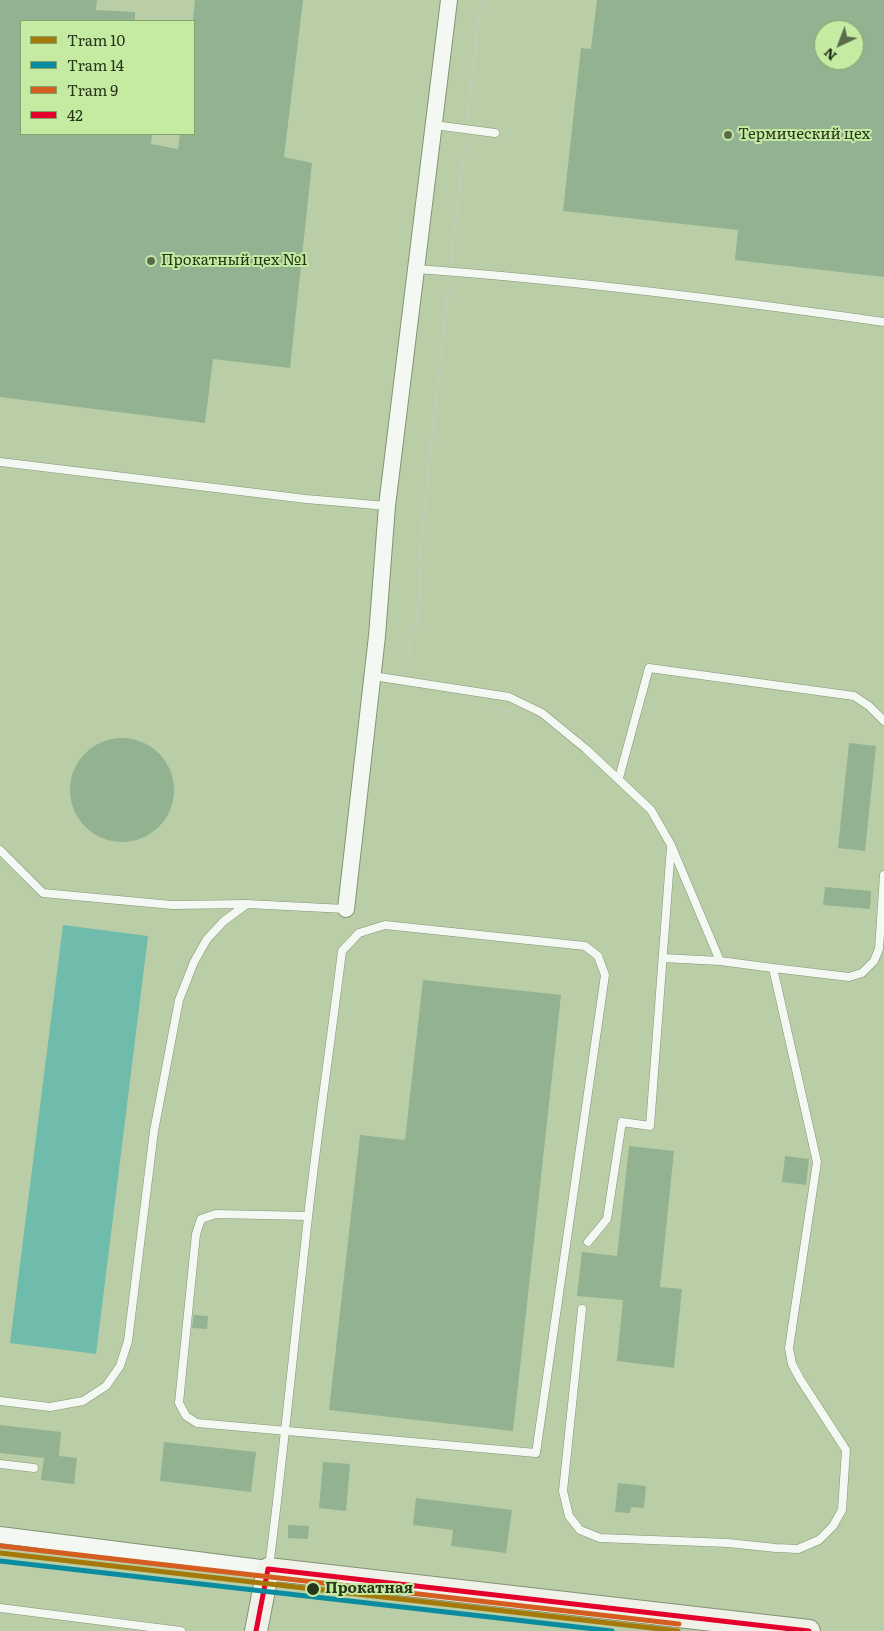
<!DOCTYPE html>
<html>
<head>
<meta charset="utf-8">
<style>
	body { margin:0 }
	#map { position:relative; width:884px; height:1631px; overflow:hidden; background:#b9cea6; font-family:Literata,serif }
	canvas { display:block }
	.legend { position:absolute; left:20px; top:20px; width:175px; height:115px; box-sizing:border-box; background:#c5eba3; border:1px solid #86a26b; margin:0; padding:6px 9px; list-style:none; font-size:15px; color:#273518 }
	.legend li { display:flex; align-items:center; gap:10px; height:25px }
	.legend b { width:25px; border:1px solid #86a26b }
	.north { position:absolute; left:814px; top:20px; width:50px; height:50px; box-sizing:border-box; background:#c5eba3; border:1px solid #86a26b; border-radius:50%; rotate:223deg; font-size:14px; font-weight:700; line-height:20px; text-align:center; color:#273518 }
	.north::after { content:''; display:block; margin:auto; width:18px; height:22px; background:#5a6b4a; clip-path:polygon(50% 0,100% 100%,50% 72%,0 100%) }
</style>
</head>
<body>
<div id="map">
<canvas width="884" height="1631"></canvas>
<ul class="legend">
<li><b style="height:6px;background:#a4790a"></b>Tram 10</li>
<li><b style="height:6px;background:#0a8ca0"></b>Tram 14</li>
<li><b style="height:6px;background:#d45e20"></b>Tram 9</li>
<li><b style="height:6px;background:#e4002b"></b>42</li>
</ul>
<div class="north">N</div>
</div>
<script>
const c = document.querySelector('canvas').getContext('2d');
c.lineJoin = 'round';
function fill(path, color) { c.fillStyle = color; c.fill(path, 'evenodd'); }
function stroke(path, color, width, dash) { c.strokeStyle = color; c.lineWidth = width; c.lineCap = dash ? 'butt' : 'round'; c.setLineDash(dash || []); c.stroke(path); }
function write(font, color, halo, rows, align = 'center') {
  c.font = font + ' Literata,serif'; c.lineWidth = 4; c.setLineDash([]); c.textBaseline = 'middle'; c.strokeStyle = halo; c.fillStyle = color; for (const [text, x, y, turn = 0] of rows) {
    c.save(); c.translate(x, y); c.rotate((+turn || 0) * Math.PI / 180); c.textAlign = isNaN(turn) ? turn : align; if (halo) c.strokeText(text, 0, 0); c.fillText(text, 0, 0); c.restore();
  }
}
const water = new Path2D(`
	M63,925L148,936L96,1354L10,1343Z`);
const building = new Path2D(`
	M0,0H97L96,10L135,12V21H21V134H152L151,144L178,149L180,134H194L193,21L195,0H303L284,157L312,163L290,368L213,359L205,423L0,397Z
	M597,0H884V277L735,260L738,230L563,211L581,48L591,49ZM824,30H854V60H824Z
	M70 790a52 52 0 1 1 104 0a52 52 0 1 1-104 0Z
	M849,743L876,746L865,851L838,848Z
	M825,887L871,891L870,909L823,905Z
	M423,980L561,995L513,1431L329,1410L360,1135L405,1140Z
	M629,1146L674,1151L660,1287L682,1289L674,1368L617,1361L623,1300L577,1296L582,1252L617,1256Z
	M785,1156L809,1159L806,1185L782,1182Z
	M194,1315L208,1316L207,1329L192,1328Z
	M0,1425L61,1432L59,1456L77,1458L74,1484L41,1480L44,1458L0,1453Z
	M164,1442L256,1452L251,1492L160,1481Z
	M323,1462L350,1464L346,1511L319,1508Z
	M618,1483L646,1486L644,1508L631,1507L630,1513L615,1512Z
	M416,1498L512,1510L506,1553L451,1546L453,1530L413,1525Z
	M288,1525L309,1526L308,1539L288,1538Z`);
const path = new Path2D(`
	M467,120L481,0
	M451,262L465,141
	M410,670L408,666L411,634L416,624L418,612L421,580L418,568L449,282
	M488,706L514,713`);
const lane = new Path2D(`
	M434,125L495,133
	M416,269C572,280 729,300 884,322
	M0,462L306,499L387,506
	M373,676L509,697L542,713L586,749L651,810L671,845L720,961L773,968L817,1162L789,1348L792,1364L800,1379L846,1450L842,1510L833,1526L819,1540L798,1549L776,1548L728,1543L600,1538L580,1530L569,1516L563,1491L582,1309
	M619,778L649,668L854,696L869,706L884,721
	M0,850L43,893L172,905L247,904
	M663,958L720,961
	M773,968L849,977L862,973L874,961L879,949L884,875
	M588,1242L607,1219L622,1122L650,1126L671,847
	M0,1401L50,1407L83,1401L106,1386L120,1366L128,1341L154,1131L179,1000L194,962L207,939L224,921L247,904L346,909
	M0,1464L34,1468
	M269,1567C284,1451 295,1334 308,1217C318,1128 331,1040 342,951L359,933L385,925L585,946L598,956L605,975L536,1453L197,1423L186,1416L179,1403L196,1234L201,1219L216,1214L308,1216
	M0,1608L181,1631`);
const street = new Path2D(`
	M346,909L377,636L387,506L449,0
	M0,1535L268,1569`);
const secondary = new Path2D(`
	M256,1631L268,1569L809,1631`);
const bus1 = new Path2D(`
	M256,1631L268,1569L809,1631`);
const tram1 = new Path2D(`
	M0,1553L678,1631`);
const tram2 = new Path2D(`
	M0,1561L612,1631`);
const tram3 = new Path2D(`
	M1,1546L679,1624`);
const markers = [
	[728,135,5,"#5a6b4a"],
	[151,261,5,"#5a6b4a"],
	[313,1589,7,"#273518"]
];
const poiNames = [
	["Термический цех",738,135],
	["Прокатный цех №1",161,261]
];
const stopNames = [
	["Прокатная",325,1589]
];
fill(water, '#6fbcad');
fill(building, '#92b291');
stroke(lane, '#839374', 9);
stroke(street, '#839374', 18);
stroke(secondary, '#839374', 24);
stroke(path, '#c3cabe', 2.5, [5, 2.5]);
stroke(lane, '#f4f8f2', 8);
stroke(street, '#f4f8f2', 16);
stroke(secondary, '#f0f2ea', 22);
stroke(bus1, '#e4002b', 5);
stroke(tram1, '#a4790a', 5);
stroke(tram2, '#0a8ca0', 5);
stroke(tram3, '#d45e20', 5);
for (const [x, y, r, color] of markers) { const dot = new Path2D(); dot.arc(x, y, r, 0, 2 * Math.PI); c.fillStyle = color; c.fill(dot); stroke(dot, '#c5eba3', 2); }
write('15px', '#273518', '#c5eba3', poiNames, 'left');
write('bold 15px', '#273518', '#c5eba3', stopNames, 'left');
</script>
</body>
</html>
